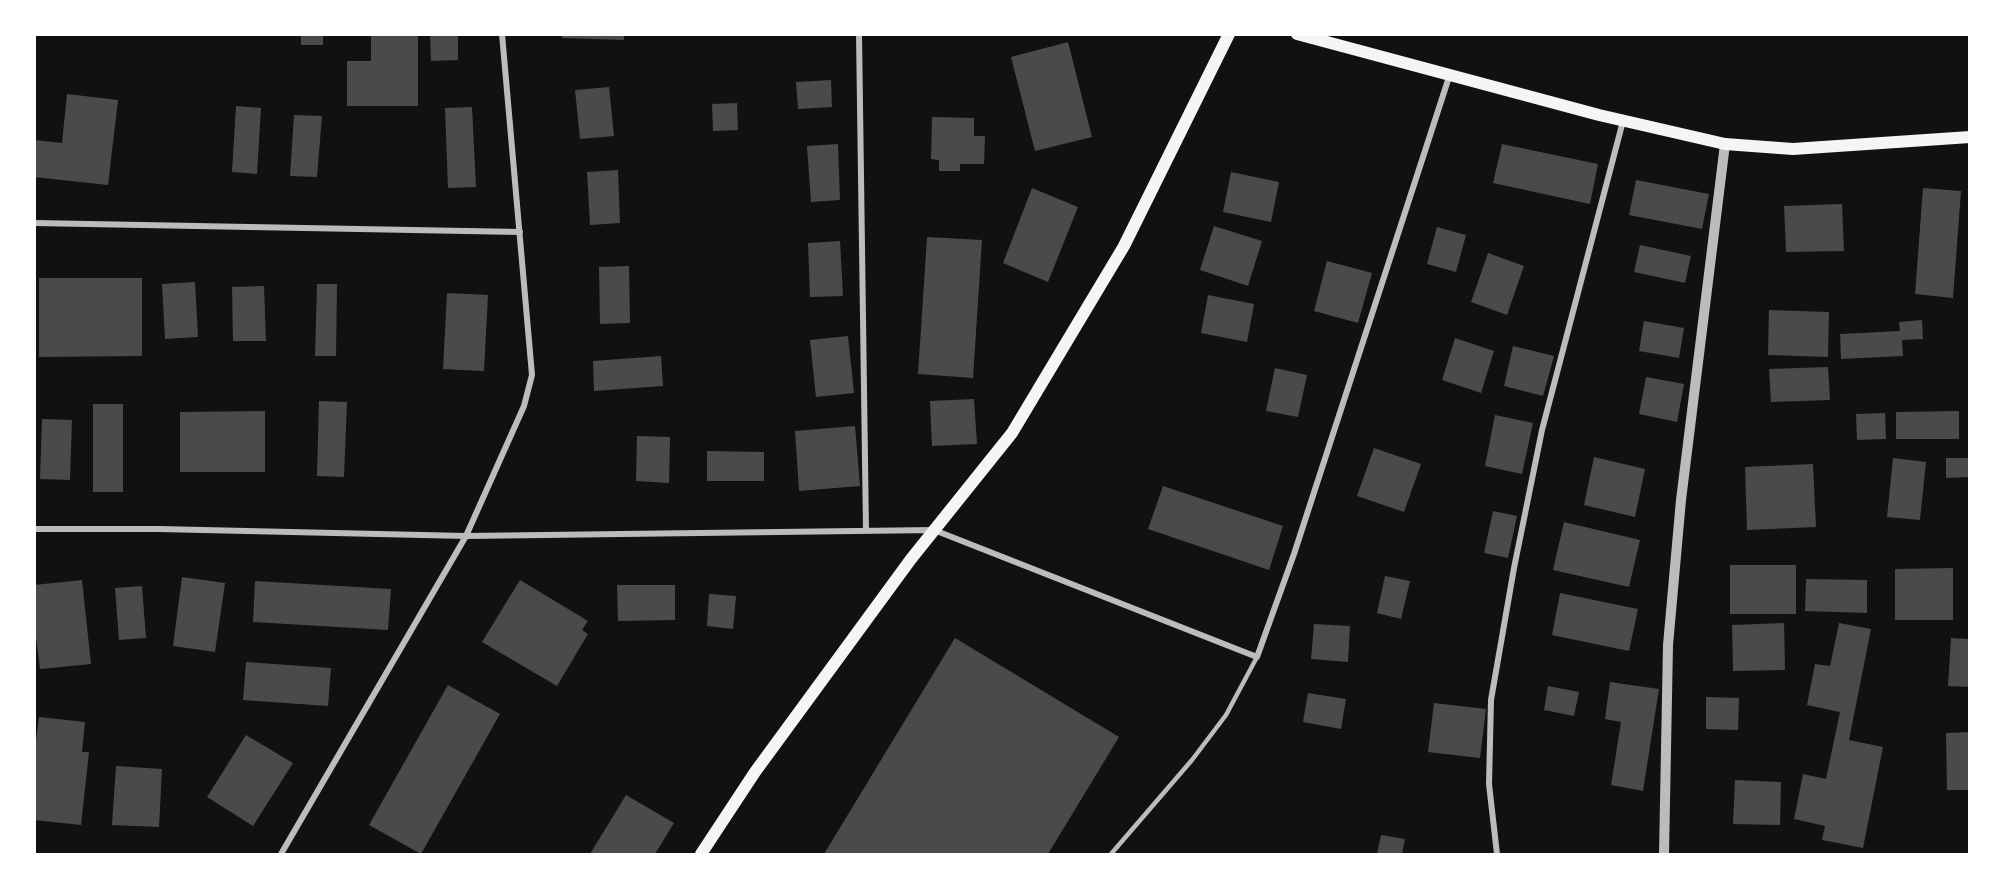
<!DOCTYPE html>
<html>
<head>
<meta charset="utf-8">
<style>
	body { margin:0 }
	#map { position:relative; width:2004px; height:889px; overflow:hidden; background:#111; font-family:"PT Sans Narrow",sans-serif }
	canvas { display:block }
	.frame { position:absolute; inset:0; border:36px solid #fff; pointer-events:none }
</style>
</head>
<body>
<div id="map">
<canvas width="2004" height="889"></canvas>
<div class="frame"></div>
</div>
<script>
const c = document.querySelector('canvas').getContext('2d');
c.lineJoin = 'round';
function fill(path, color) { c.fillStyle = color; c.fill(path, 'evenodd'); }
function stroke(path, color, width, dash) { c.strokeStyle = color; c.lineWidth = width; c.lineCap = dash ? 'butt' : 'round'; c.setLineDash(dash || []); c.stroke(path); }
const building = new Path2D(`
	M301,34H323V45H301Z
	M371,34H418V106H347V61H371Z
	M430,34H458V60L431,61Z
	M562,34H624V40L562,38Z
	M1068,42L1092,137L1035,151L1011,57Z
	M831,80L832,107L798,109L796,82Z
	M609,87L614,136L580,139L575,90Z
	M67,94L118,100L108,185L34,177V140L62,143Z
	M737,103L738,130L713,131L712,104Z
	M236,106L261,108L257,174L232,172Z
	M472,107L476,187L448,188L445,108Z
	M294,115L322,116L317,177L290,176Z
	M932,117L974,118V136H985L984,164H960V171H939V160L931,159Z
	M838,144L840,200L811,202L807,146Z
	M1502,144L1598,164L1590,204L1493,183Z
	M618,170L620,223L590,225L587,172Z
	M1231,172L1279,182L1271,222L1223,212Z
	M1636,180L1709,194L1702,229L1629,215Z
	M1032,188L1078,207L1048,282L1003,263Z
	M1923,188L1961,191L1953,298L1915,294Z
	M1842,204L1844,251L1786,252L1784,206Z
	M1214,226L1262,241L1248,286L1200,270Z
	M1437,227L1466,235L1456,272L1427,264Z
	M927,237L982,240L973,378L918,374Z
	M840,241L843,296L810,297L808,243Z
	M1640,245L1691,256L1685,283L1634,272Z
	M1488,253L1524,266L1507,315L1471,302Z
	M1327,261L1372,273L1358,323L1314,311Z
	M629,266L630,323L600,324L599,267Z
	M39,278H142V356L39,357Z
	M195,282L198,337L165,339L162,284Z
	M317,284H337L336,356H315Z
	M264,286L266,341H233L232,287Z
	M447,293L488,295L484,371L443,369Z
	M1208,295L1254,304L1247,342L1201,333Z
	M1769,310L1829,312L1828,357L1768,355Z
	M1922,320L1923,339L1902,340L1903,356L1841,359L1840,334L1900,331L1899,322Z
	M1644,321L1684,328L1679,358L1639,351Z
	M848,336L854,393L816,397L810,340Z
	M1455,338L1494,351L1481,393L1442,380Z
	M1513,346L1554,356L1543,396L1504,386Z
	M661,356L663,386L594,391L593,361Z
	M1828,367L1830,400L1771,402L1769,369Z
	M1275,368L1307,375L1298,417L1266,411Z
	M1646,377L1684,384L1677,422L1639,414Z
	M974,399L977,444L932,446L930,401Z
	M319,401L347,402L344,477L317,476Z
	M93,404H123V492H93Z
	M265,411V472H180V412Z
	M1959,411V439H1896V412Z
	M1885,413L1886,439L1857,440L1856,414Z
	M1495,415L1533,423L1522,474L1485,466Z
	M42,419L72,420L70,480L40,479Z
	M855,426L860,486L799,491L795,431Z
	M637,436L670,437L669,483L636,481Z
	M1374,448L1421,464L1404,512L1357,496Z
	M707,451L764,452V481H707Z
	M1594,457L1645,469L1635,517L1584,505Z
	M1893,458L1926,462L1920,520L1887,517Z
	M1946,458H1970V477L1946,478Z
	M1813,464L1816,527L1747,530L1745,467Z
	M1163,486L1283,526L1269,570L1148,529Z
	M1493,511L1517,516L1508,558L1484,553Z
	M1564,522L1640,540L1629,587L1553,570Z
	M1730,565H1796V614H1730Z
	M1953,568V620H1895V569Z
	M1385,576L1410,581L1401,619L1377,613Z
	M182,577L225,583L215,652L173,646Z
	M1806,579L1867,580V613L1805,611Z
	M82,580L91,664L40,669L34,622V585Z
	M520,580L588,621L582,630L588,634L557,686L482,642Z
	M255,581L391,589L388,630L253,622Z
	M617,585H675V620L618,621Z
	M142,586L146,638L119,640L115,588Z
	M1560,593L1638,609L1629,651L1552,635Z
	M709,594L736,596L733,629L707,626Z
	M1784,623L1785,670L1733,671L1732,625Z
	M1839,623L1871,629L1849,740L1883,747L1863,848L1822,840L1825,826L1794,819L1803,774L1826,779L1840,712L1807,705L1815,664L1830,666Z
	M1314,624L1350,626L1348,662L1311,659Z
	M955,638L1119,737L1048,854H824Z
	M1951,638L1970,639V687L1948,686Z
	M246,662L331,668L328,706L243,700Z
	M1610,682L1659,689L1643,791L1611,785L1621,722L1605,719Z
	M448,685L500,714L421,854L369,825Z
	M1548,686L1579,692L1574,716L1544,710Z
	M1308,693L1346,699L1341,729L1303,722Z
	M1706,697L1739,698L1738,730L1706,729Z
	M1434,703L1486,709L1480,758L1428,752Z
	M39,717L85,722L82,752H89L81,825L34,820V756Z
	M1970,732V790H1947L1946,733Z
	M246,735L293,763L253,826L207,797Z
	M116,766L162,769L159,827L112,825Z
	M1735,780L1781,782L1780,825L1733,824Z
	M626,795L674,823L655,854H590Z
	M1381,835L1405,839L1402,854H1377Z`);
const service = new Path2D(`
	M1111,854L1192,760L1226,715L1257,657`);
const minor = new Path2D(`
	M859,34L866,531
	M34,223L520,232
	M34,529H159L466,536L934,530L1257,657L1294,554L1449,77
	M281,854L466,536L524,406L532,375L502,34
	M1497,854L1489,784L1491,700L1514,568L1542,430L1623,121`);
const tertiary = new Path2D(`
	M1664,854L1668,645L1681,500L1725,144`);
const secondary = new Path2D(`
	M1297,34L1599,115L1725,144L1793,149L1970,137
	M701,854L755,772L911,559L1012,433L1124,246L1229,34`);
fill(building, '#4a4a4a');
stroke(service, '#bcbcbc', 4.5);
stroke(minor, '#bcbcbc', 6);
stroke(tertiary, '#bcbcbc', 10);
stroke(secondary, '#f5f5f5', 12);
</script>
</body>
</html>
